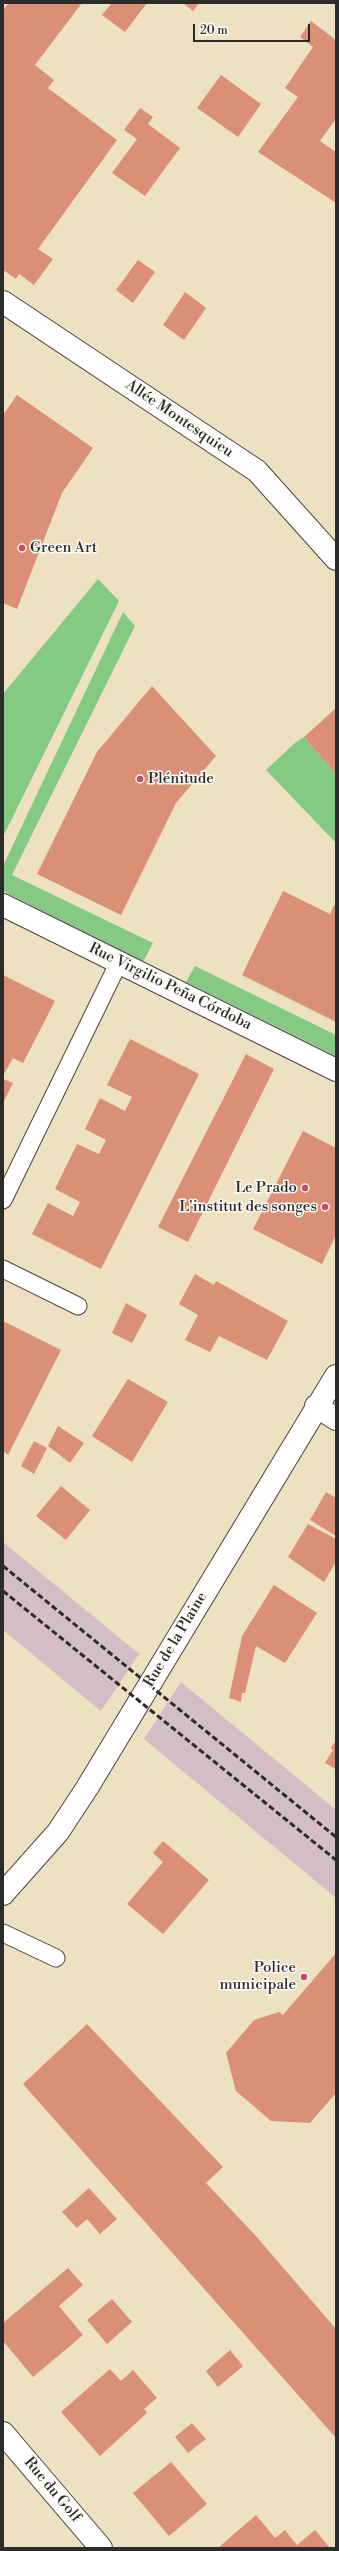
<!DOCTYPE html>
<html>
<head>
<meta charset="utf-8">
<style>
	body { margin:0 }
	#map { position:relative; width:339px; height:2551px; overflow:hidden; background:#ede1c1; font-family:"Libre Bodoni",serif }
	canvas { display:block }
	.frame { position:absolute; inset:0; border:4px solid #2b2b2b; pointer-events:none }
	.scale { position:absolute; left:193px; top:24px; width:117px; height:18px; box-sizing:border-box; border:2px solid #2b2b2b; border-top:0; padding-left:5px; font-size:12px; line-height:14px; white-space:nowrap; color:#2b2b2b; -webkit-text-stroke:3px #fdfcf7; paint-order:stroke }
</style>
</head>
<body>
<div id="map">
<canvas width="339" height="2551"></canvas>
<div class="frame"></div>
<div class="scale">20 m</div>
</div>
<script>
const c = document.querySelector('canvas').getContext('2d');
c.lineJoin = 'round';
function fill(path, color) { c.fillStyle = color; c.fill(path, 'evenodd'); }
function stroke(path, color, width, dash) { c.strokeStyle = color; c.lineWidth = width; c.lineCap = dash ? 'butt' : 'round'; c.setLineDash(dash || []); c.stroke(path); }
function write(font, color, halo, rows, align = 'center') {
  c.font = font + ' "Libre Bodoni",serif'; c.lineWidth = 3; c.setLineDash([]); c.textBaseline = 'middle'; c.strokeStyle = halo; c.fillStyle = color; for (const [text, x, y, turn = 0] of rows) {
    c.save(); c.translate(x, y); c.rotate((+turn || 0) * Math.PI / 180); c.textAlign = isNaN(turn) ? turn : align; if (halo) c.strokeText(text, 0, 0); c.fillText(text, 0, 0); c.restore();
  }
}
const industrial = new Path2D(`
	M3,1542L139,1654L101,1711L3,1630Z
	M181,1682L336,1810V1898L144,1739Z`);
const green = new Path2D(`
	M98,579L119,601L3,837V694Z
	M123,612L135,626L12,875L153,943L143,962L3,891V866Z
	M304,737L336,774V843L266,770L296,742Z
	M195,966L336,1035V1056L186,982Z`);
const building = new Path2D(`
	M9,3H82L35,65L54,80L48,88L117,140L38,249L53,259L34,285L19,274L16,279L3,270V10Z
	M112,3H147L125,32L102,15Z
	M183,3H199L193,11Z
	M311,21L336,40V119L320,141L336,152V203L258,152L298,97L285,88L313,47L300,37Z
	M221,75L261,104L238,137L197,108Z
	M140,108L153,117L148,124L180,148L145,196L112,173L137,139L124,130Z
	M138,260L155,272L133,303L116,290Z
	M185,292L206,308L184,340L163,325Z
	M17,395L93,448L62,493L17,609L3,603V415Z
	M152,686L216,756L176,803L121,915L37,874L97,752Z
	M336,708V774L304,737Z
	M283,891L330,914L334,905L336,906V1022L242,975Z
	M3,975L55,1001L23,1063L13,1058L3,1076Z
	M130,1039L199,1074L101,1269L32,1234L48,1203L73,1216L80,1202L55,1189L77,1144L99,1154L106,1140L85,1129L100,1098L125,1111L132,1097L107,1085Z
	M246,1054L274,1069L188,1242L158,1227Z
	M3,1079L13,1083L3,1103Z
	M303,1131L336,1148V1235L322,1264L253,1229Z
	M195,1274L214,1285L216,1281L288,1321L267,1360L219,1336L210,1352L185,1340L198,1315L179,1304Z
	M126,1303L147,1315L132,1343L112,1333Z
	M3,1321L61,1350L8,1455L3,1451Z
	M128,1379L168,1402L132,1462L92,1436Z
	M58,1426L84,1443L70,1463L48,1446Z
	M34,1441L47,1448L34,1474L21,1466Z
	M61,1486L90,1510L66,1540L36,1516Z
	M326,1492L336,1498V1536L310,1520Z
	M308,1524L336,1539V1562L324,1582L288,1557Z
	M274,1585L317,1613L285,1663L256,1646L245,1693H242L241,1702L229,1698L242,1636Z
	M336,1740V1769L325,1763L333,1750L331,1748Z
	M163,1841L209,1880L163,1934L127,1904L163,1862L153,1853Z
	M336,1953V2093L310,2123L271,2121L236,2091L226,2053L254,2020L279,2012L283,2015Z
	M87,2024L223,2167L206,2183L255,2235L336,2329V2438L23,2084Z
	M89,2188L117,2219L100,2234L87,2219L77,2228L62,2212Z
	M68,2268L83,2285L59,2306L83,2335L33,2377L3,2341V2323Z
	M112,2299L132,2322L107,2344L87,2320Z
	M230,2350L243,2366L218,2387L206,2371Z
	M110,2369L121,2381L133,2370L157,2398L144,2409L147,2413L100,2456L61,2412Z
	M192,2423L206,2439L188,2453L175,2437Z
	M171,2462L207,2504L169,2536L133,2493Z
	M256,2515L275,2538L285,2530L297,2545L315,2530L330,2548H218Z`);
const lane = new Path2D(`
	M3,1200L119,962
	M3,1269L78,1306
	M3,1933L56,1958`);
const street = new Path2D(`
	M3,302L257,471L336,559
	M3,905L336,1070
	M316,1406L336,1419
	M3,1894L58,1832L87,1788L336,1376
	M3,2433L101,2548`);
const rail = new Path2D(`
	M3,1566L336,1837
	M3,1591L336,1860`);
const markers = [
	[22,548,4,"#d1495b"],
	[140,779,4,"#d1495b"],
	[305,1188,4,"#d1495b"],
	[325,1207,4,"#d1495b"],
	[304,1977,4,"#d1495b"]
];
const streetNames = [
	["Allée Montesquieu",179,419,34],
	["Rue Virgilio Peña Córdoba",170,987,26],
	["Rue de la Plaine",176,1640,-59],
	["Rue du Golf",52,2490,50]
];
const poiNames = [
	["Green Art",30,548,"left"],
	["Plénitude",148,779,"left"],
	["Le Prado",297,1188],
	["L'institut des songes",317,1207],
	["Police",296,1968],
	["municipale",296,1985]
];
fill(industrial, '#d2bec4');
fill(green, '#84c984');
fill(building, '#da9076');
stroke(lane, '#484642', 19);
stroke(street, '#484642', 24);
stroke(lane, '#fff', 17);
stroke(street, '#fff', 22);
stroke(rail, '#2b2b2b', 3, [6, 3]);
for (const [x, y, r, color] of markers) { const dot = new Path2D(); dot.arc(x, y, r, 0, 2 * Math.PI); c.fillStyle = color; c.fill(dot); stroke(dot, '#fdfcf7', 1.5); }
write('15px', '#2b2b2b', '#fdfcf7', streetNames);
write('15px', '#2b2b2b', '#fdfcf7', poiNames, 'right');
</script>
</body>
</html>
